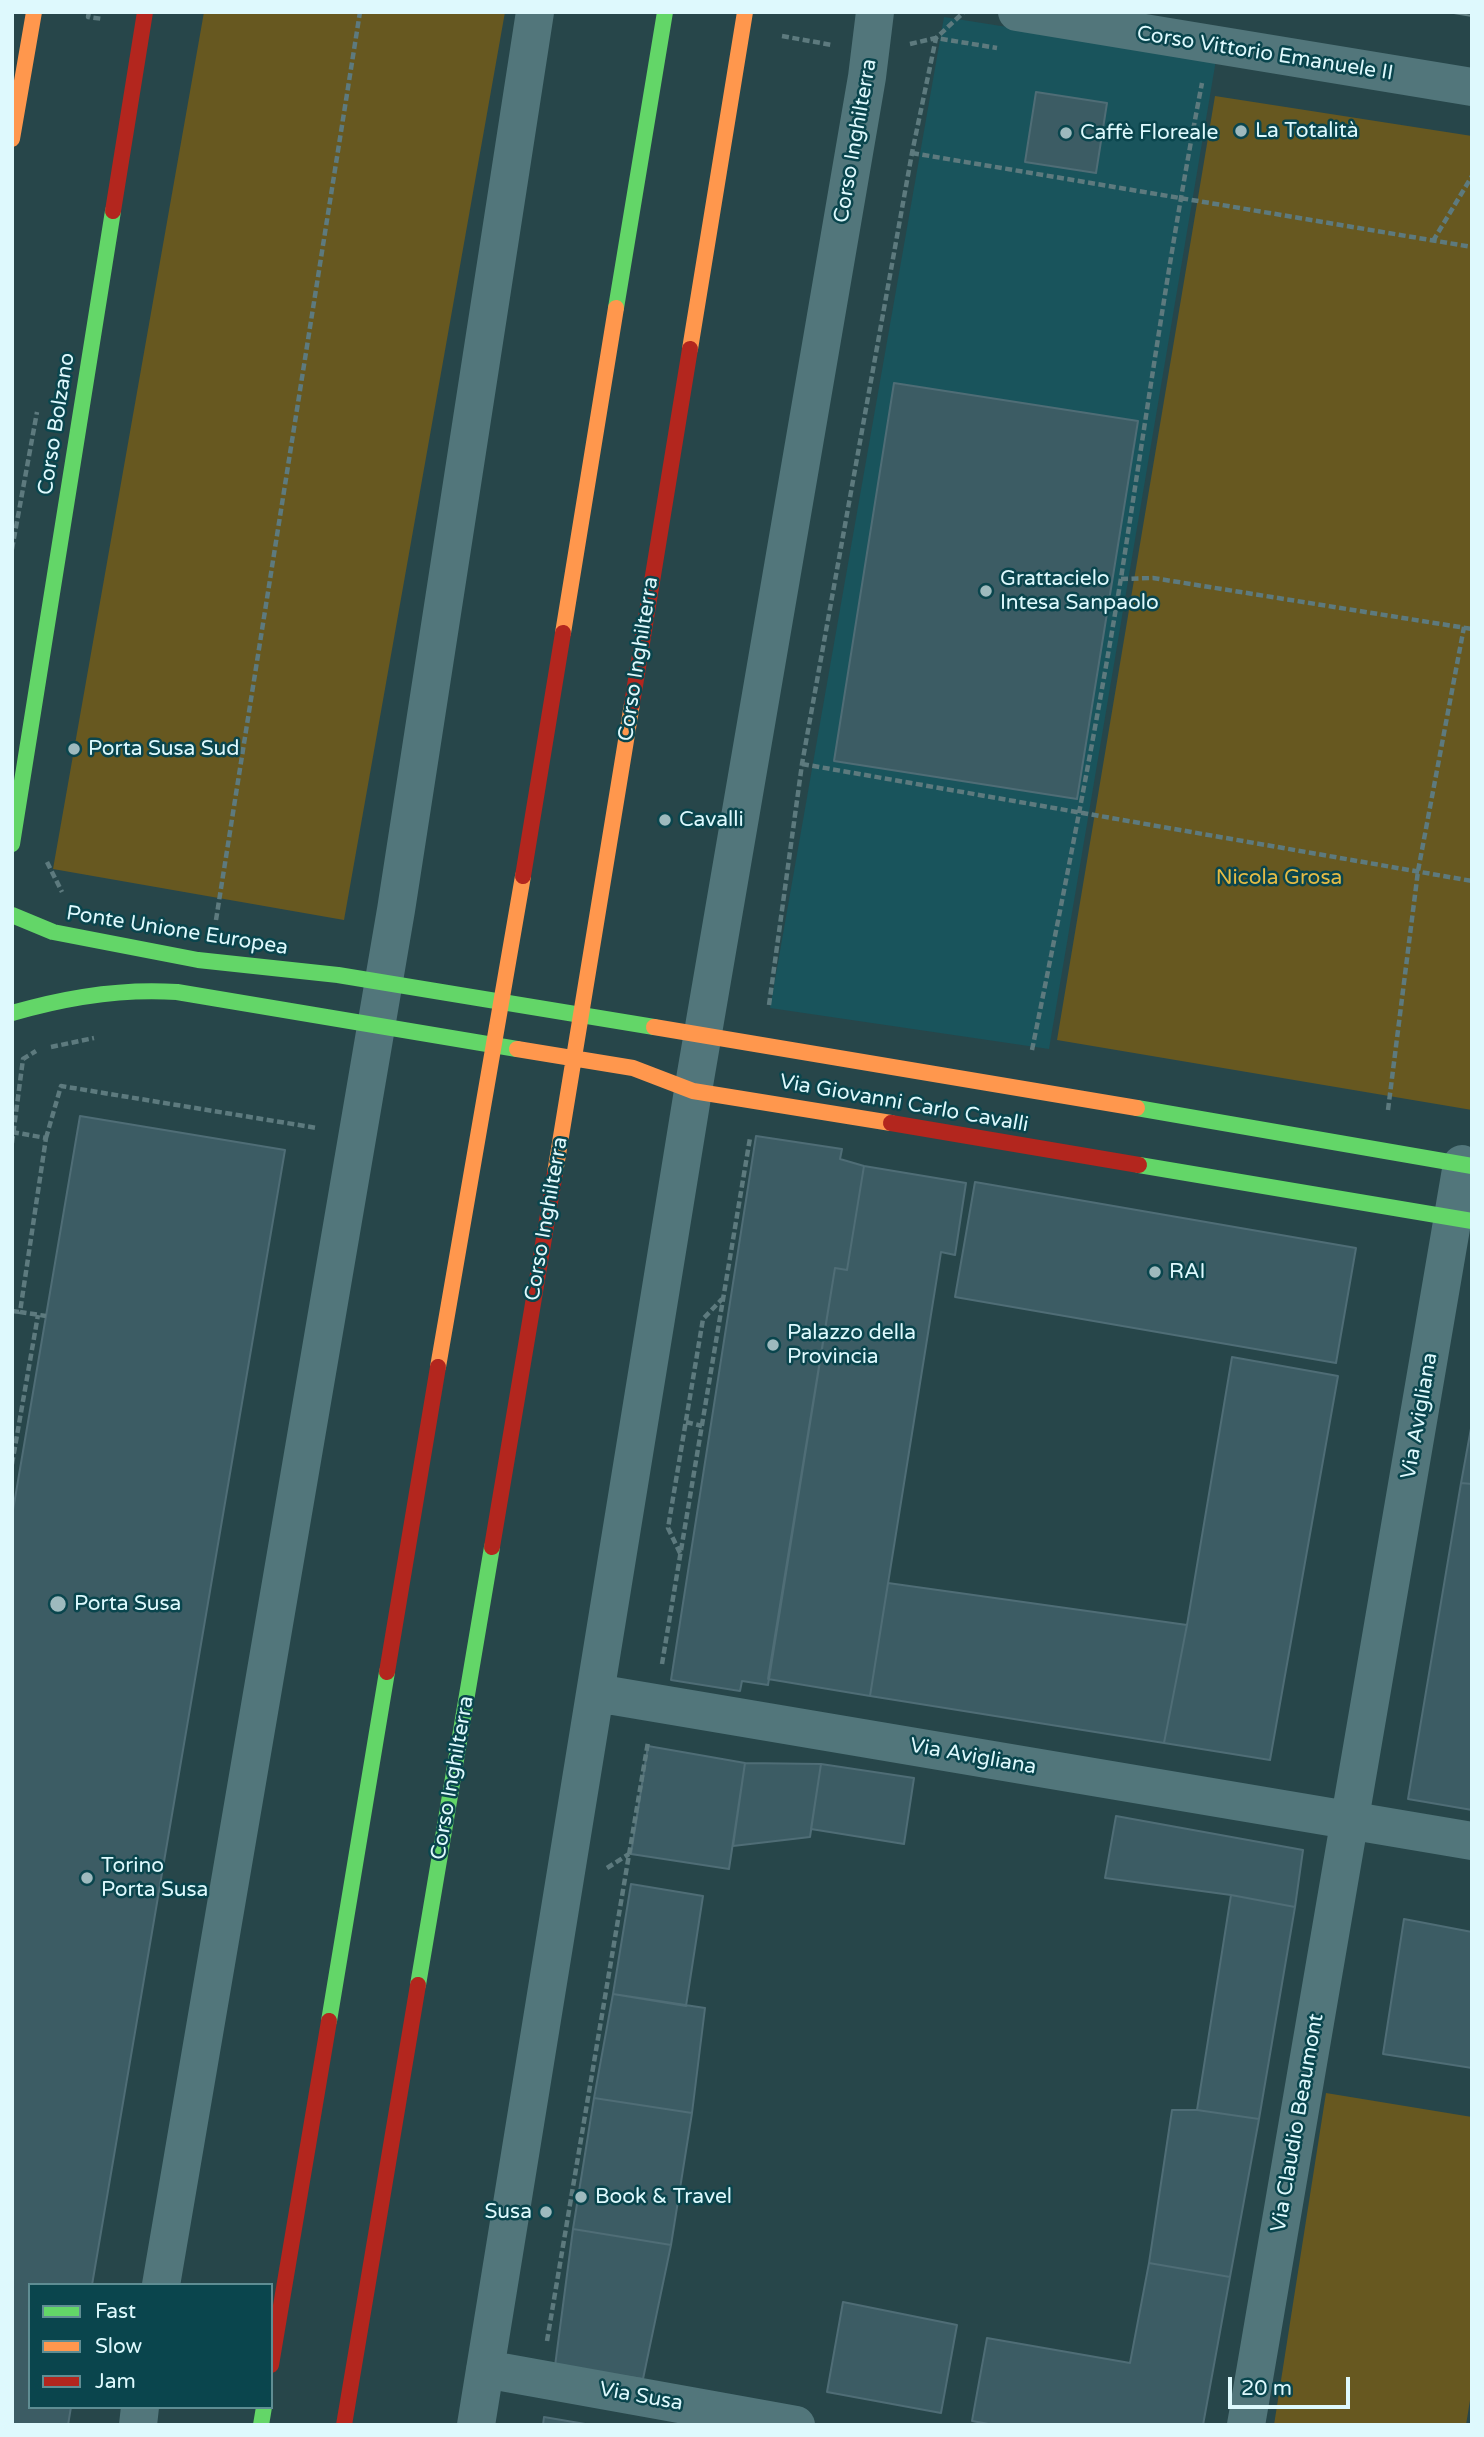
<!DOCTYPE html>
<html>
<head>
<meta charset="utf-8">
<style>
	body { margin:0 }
	#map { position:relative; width:1484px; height:2437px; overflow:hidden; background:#27464a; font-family:"Varela Round",sans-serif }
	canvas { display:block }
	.frame { position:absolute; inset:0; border:14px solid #def9fd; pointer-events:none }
	.legend { position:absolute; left:28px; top:2283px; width:245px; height:126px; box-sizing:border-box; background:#0a454d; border:2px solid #5f8d93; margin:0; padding:9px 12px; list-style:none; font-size:21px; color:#def9fd }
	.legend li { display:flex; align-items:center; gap:14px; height:35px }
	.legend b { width:35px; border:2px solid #5f8d93 }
	.scale { position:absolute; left:1228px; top:2377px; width:122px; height:32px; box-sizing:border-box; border:4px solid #def9fd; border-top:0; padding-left:9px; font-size:21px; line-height:24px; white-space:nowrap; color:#def9fd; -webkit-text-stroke:5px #0a454d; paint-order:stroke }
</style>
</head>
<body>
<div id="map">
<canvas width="1484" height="2437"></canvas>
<div class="frame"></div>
<ul class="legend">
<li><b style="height:9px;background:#63d668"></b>Fast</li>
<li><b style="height:9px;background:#ff974d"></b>Slow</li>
<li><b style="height:9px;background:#b3261e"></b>Jam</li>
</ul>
<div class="scale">20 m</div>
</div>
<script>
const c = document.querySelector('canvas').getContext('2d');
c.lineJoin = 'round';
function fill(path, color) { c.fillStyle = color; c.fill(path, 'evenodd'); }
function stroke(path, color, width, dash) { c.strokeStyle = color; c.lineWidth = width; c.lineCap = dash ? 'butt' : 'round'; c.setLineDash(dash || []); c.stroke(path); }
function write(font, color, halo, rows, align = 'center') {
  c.font = font + ' "Varela Round",sans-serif'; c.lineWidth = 5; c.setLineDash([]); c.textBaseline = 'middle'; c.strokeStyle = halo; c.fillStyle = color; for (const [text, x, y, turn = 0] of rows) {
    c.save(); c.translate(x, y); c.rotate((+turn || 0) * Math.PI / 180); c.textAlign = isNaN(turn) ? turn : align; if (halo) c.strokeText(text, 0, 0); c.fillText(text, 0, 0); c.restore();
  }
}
const built = new Path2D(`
	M944,17L1216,60L1049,1049L770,1008Z`);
const green = new Path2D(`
	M204,12H505L344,920L53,869Z
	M1215,96L1472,136V1110L1057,1040Z
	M1326,2093L1472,2117V2388L1466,2425H1274Z`);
const building = new Path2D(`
	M1036,92L1107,103L1096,173L1025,162Z
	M894,383L1138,421L1077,799L834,761Z
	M80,1116L285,1150L92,2285H30V2407H71L68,2425H12V1516Z
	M756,1136L842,1149L840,1159L864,1166L847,1270L835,1268L768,1685L742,1681L740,1691L671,1680Z
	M864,1166L966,1183L955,1255L941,1252L870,1696L768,1679L835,1268L847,1270Z
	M975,1182L1356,1248L1336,1363L955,1297Z
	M1232,1357L1338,1376L1270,1760L1164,1743L1187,1625Z
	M1472,1423V1484L1461,1483Z
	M1461,1483L1472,1484V1810L1408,1799Z
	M888,1583L1187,1625L1164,1743L870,1696Z
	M648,1746L745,1763L729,1869L631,1854Z
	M745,1763L821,1764L810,1837L733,1846Z
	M821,1764L914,1778L904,1844L811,1829Z
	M1116,1816L1303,1850L1295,1907L1231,1895L1105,1878Z
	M631,1884L703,1896L686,2006L613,1994Z
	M1231,1895L1295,1907L1259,2119L1197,2110Z
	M1404,1919L1472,1932V2068L1383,2054Z
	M613,1994L705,2008L692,2113L594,2098Z
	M594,2098L692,2113L671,2245L573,2229Z
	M1172,2110H1197L1259,2119L1230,2277L1149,2263Z
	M573,2229L671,2245L643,2379L555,2366Z
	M1149,2263L1230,2277L1203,2425H994L972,2421L987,2338L1130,2363Z
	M843,2302L957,2325L941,2413L827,2392Z
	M544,2417L591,2425H543Z`);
const path = new Path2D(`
	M89,12L88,17L103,19
	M782,36L832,45
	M910,44L936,38L997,48
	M912,153L1472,247
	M1433,241L1472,176
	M12,549L37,412
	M1121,579L1153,578L1472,629
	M802,764L1472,881
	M47,862L62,892
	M216,920L360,12
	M769,1005L802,764L912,153L936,38L964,12
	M51,1047L94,1038
	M1032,1050C1064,893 1095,736 1121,578C1147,413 1170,248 1202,83
	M1388,1110L1418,871L1464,627
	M12,1132L46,1138L20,1312L46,1316
	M46,1138L61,1086L317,1128
	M12,1143L23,1059L36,1051
	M12,1311L20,1312
	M686,1422L702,1426
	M12,1464L38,1315
	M680,1553L668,1528L703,1319L722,1299
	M662,1664L750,1138
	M607,1868L629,1854
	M547,2341L648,1742`);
const street = new Path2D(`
	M1017,12L1472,87
	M596,1693L1472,1841
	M161,2285L396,910L535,12
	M485,2369L796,2425
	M138,2425L140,2407
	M476,2425L693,1091L867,77L875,12
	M1246,2425L1462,1164`);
const fast = new Path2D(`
	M616,308L665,12
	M12,844L113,211
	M12,915L53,932L198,960L338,975L654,1027
	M12,1013C67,997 120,988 177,992L517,1049
	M1137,1108L1472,1166
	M1139,1165L1472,1221
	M418,1985L492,1547
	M329,2021L387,1672
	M261,2425L264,2407`);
const slow = new Path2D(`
	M12,139L34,12
	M690,349L745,12
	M563,633L616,308
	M654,1027L1137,1108
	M517,1049L633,1068L693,1091L891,1123
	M555,1173L632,704
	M438,1367L523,876`);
const jam = new Path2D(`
	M113,211L145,12
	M632,704L690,349
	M523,876L563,633
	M891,1123L1139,1165
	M492,1547L555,1173
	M387,1672L438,1367
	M271,2365L329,2021
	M344,2425L418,1985`);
const tram = new Path2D(`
	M1448,12L1472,16`);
const markers = [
	[1241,131,7,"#9ebabe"],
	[1066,133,7,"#9ebabe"],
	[986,591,7,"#9ebabe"],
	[74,749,7,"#9ebabe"],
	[665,820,7,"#9ebabe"],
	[1155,1272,7,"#9ebabe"],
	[773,1345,7,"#9ebabe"],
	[58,1604,9,"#9ebabe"],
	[87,1878,7,"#9ebabe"],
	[581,2197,7,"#9ebabe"],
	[546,2212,7,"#9ebabe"]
];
const streetNames = [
	["Corso Vittorio Emanuele II",1265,54,9],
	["Corso Inghilterra",856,141,-80],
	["Corso Bolzano",57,424,-81],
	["Corso Inghilterra",639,659,-81],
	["Ponte Unione Europea",177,931,9],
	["Via Giovanni Carlo Cavalli",904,1104,10],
	["Corso Inghilterra",547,1219,-80],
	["Via Avigliana",1420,1416,-80],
	["Via Avigliana",973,1757,10],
	["Corso Inghilterra",453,1778,-80],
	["Via Claudio Beaumont",1298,2123,-80],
	["Via Susa",641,2397,10]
];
const poiNames = [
	["La Totalità",1255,131],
	["Caffè Floreale",1080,133],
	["Grattacielo",1000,579],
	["Intesa Sanpaolo",1000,603],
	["Porta Susa Sud",88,749],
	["Cavalli",679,820],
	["RAI",1169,1272],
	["Palazzo della",787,1333],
	["Provincia",787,1357],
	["Porta Susa",74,1604],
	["Torino",101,1866],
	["Porta Susa",101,1890],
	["Book & Travel",595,2197],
	["Susa",532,2212,"right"]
];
const parkNames = [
	["Nicola Grosa",1279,878]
];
fill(built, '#19545c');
fill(green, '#675820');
fill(building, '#3c5c64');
stroke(building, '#4f6d76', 2);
stroke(path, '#5d7a7e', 4.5, [7, 3.5]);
stroke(street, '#52767b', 38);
stroke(fast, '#63d668', 16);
stroke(slow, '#ff974d', 16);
stroke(jam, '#b3261e', 16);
stroke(tram, '#648285', 2);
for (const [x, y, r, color] of markers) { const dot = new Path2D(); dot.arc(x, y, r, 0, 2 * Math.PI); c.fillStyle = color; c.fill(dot); stroke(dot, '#0a454d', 2.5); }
write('21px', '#def9fd', '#0a454d', streetNames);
write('21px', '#def9fd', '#0a454d', poiNames, 'left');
write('21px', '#e4bb45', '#0a454d', parkNames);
</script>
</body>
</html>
